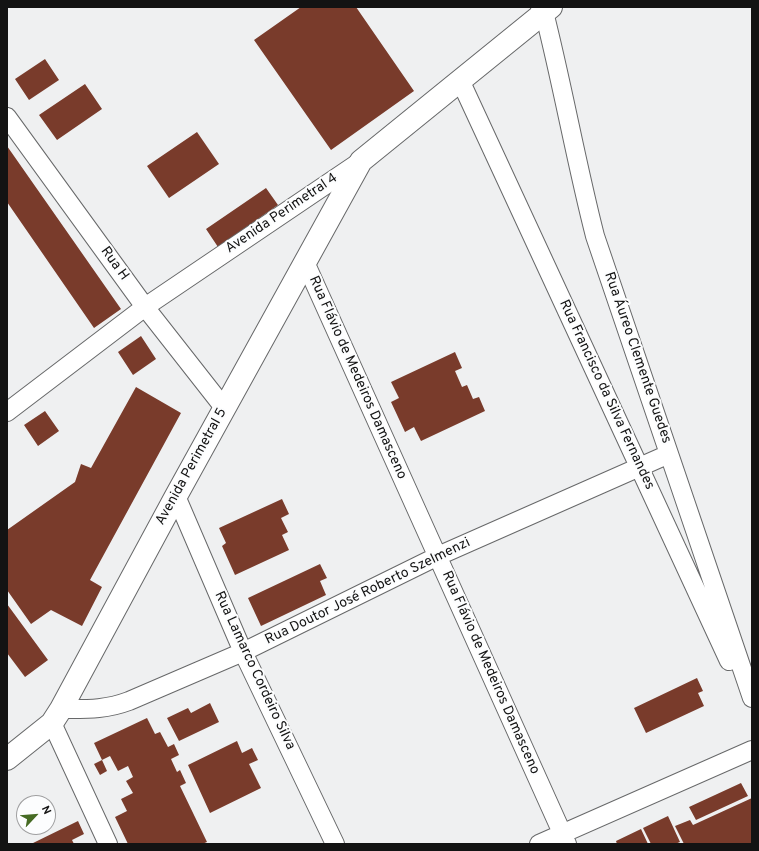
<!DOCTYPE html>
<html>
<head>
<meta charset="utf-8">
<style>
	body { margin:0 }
	#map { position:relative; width:759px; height:851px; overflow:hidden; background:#eff0f1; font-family:Overpass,sans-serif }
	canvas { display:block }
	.frame { position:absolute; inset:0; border:8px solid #131313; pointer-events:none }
	.north { position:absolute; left:16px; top:795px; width:40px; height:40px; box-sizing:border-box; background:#fcfdfe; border:1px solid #9f9fa0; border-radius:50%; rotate:64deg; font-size:11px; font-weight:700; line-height:16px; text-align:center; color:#131313 }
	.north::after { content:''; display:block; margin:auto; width:14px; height:18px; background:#466b24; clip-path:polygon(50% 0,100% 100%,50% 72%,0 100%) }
</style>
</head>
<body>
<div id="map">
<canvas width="759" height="851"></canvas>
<div class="frame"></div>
<div class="north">N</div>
</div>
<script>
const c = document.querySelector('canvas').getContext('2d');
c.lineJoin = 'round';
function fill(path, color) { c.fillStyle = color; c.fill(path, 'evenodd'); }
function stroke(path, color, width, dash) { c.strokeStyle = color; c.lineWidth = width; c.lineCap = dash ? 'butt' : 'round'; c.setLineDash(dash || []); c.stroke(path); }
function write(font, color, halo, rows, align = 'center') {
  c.font = font + ' Overpass,sans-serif'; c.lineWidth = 4; c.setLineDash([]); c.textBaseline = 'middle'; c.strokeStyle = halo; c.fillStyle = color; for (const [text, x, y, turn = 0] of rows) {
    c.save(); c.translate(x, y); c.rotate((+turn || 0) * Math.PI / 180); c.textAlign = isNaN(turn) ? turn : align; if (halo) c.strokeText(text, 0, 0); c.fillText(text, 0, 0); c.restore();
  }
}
const building = new Path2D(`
	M301,7H356L414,91L331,150L254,40Z
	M45,59L59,80L29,100L15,79Z
	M85,84L102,109L57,140L39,115Z
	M197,132L219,164L169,198L147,166Z
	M7,146L121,309L94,328L7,202Z
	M266,188L278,205L218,247L206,229Z
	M141,336L156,359L133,375L118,352Z
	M455,352L462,368L455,371L462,387L467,385L473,399L479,397L485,411L421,441L414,427L405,432L391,402L399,398L391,382Z
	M136,387L181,413L90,580L102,587L82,626L51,610L31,624L7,590V530L75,482L81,464L91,468Z
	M45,411L59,431L38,446L24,425Z
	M282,499L289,514L281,518L288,532L282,535L289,550L235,575L222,546L226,543L219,528Z
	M320,564L327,578L320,581L326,595L261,626L248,598Z
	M7,604L48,660L25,677L7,653Z
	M697,678L703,691L698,693L704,706L646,733L634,708Z
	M210,703L219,722L179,741L167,718L188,708L191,713Z
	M147,718L155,734L160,732L168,747L174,744L179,755L171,759L177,772L180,770L186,783L180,786L207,842L202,844H128L115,817L127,811L121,799L133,793L126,781L133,777L128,766L118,771L110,756L102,760L94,743Z
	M237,741L242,753L252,748L258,760L249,764L261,788L210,813L188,765Z
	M102,760L107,771L100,775L94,764Z
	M741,783L748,796L696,820L689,807Z
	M752,798V817H751L752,844H684L675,826L690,820L693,825Z
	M668,816L680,842L675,844H651L643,828Z
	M78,821L84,834L72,840L74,844H31Z
	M641,829L648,844H617L616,841Z`);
const minor = new Path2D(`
	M540,7L544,12C563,87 576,162 595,236L752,698
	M460,80L729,661
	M7,117L145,307L225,409
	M305,262L567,844
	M7,412L145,307L361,161
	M176,496L243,652L335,844
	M61,709C87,709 105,710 129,701L243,652L438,556L669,454
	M52,723L108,844
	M539,844L752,750`);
const tertiary = new Path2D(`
	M7,759L52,723L61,709L176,496L361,161L551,7`);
const streetNames = [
	["Avenida Perimetral 4",282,214,-34],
	["Rua H",114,264,54],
	["Rua Áureo Clemente Guedes",637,358,71],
	["Rua Flávio de Medeiros Damasceno",357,378,66],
	["Rua Francisco da Silva Fernandes",606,395,65],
	["Avenida Perimetral 5",192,467,-61],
	["Rua Doutor José Roberto Szelmenzi",368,592,-26],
	["Rua Lamarco Cordeiro Silva",254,671,65],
	["Rua Flávio de Medeiros Damasceno",490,673,66]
];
fill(building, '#793b2b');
stroke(minor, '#676869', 20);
stroke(tertiary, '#676869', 24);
stroke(minor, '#fff', 18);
stroke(tertiary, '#fff', 22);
write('14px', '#131313', '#fcfdfe', streetNames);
</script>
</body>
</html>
